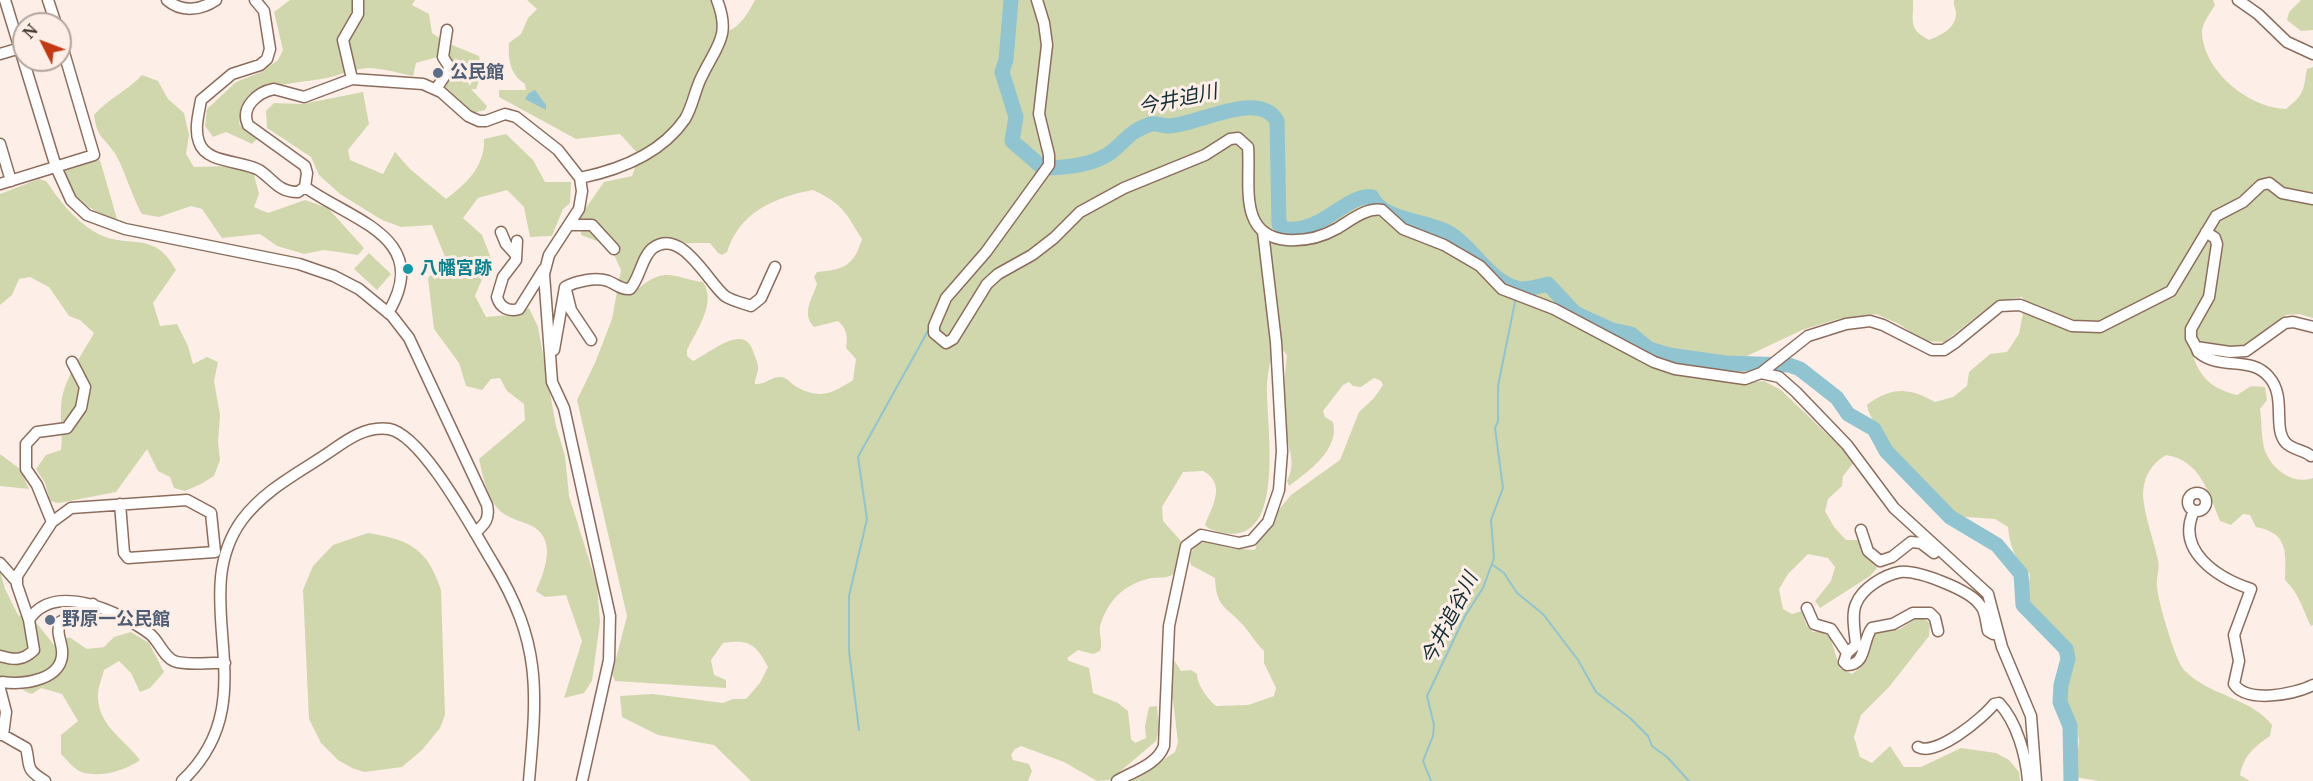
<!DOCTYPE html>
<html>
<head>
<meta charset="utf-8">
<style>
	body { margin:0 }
	#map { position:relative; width:2313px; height:781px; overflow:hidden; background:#fdefe7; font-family:"Noto Serif",serif }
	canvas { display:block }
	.north { position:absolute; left:12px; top:12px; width:60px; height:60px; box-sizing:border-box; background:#fdefe7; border:2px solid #b3a59d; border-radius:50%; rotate:312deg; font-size:16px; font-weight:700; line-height:24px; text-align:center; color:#43352e }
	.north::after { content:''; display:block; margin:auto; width:21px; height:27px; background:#c33911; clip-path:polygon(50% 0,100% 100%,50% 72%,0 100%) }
</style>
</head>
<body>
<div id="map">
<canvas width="2313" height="781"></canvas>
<div class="north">N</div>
</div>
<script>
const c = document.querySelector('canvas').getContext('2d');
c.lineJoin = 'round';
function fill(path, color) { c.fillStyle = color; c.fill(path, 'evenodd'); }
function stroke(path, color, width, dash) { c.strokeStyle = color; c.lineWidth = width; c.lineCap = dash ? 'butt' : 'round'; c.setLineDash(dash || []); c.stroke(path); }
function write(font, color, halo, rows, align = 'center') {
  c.font = font + ' "Noto Serif","Noto Sans JP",serif'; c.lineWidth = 6; c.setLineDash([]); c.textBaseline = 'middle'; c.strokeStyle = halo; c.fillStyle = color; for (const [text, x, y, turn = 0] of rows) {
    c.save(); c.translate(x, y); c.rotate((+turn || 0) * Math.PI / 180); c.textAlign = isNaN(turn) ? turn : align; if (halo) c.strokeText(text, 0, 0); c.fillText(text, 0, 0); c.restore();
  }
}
const green = new Path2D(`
	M290,0H415L412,5L429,14L432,33L447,43L479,56C482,69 481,77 476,89H471L487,106L485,110L472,113L443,88L452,72L462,73L470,86L473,79L469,72L473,66L456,59L450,64L437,57L416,63L413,76C399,73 385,69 371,68C355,67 337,77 321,79C286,85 249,82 239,124L257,139L252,144L226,132L213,137L205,126L207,109L236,82L261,72L278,60L283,50L274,12Z
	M527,0H714L725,32C740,28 748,13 755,0H1913C1914,21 1907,28 1929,40C1941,35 1955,29 1956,14C1956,8 1953,5 1954,0H2213L2215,5C2210,13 2201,25 2202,34C2205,73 2250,108 2286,109C2305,94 2303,90 2307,69L2313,67V318L2299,314L2286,315L2241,347L2204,344L2198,339L2191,350C2199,377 2210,388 2237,395L2251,386L2265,387L2267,400L2260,409C2262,422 2261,439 2265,451C2273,470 2293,485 2313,478V625L2311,626C2302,608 2300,595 2285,580C2286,551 2288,533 2256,527L2250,515L2243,514L2231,525L2220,521C2208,492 2201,461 2166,455C2152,463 2144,476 2143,493C2143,511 2154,541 2158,560C2160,569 2156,578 2157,587C2158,601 2175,660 2184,670C2209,696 2250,697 2272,725L2270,736C2254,747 2244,755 2240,775L2250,781H2099L2075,777L2079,741L2076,723L2066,698L2073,659L2068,647L2050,622L2033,609L2027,597L2030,574C2015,559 2010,547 2008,527L1995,519L1953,516C1932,490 1871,433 1867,405C1891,387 1908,387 1935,402L1953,397L1967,386L1969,372L1990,354L2007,352L2019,334L2025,302L2022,297L1996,301L1944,342L1924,341L1899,324L1876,314L1838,319L1802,330L1745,357L1748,383L1764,381L1781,390L1855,461L1843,476L1842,486L1828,499L1825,511L1834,527L1846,540H1860L1866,555L1877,568L1870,576L1820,608L1815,601L1831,581L1835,567L1828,558L1808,554L1788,574L1779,589L1783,609L1792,614L1802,611L1806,625L1813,632L1820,631L1830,637L1840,668L1852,674L1863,665L1874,634L1900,629L1920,616L1930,623L1929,636L1889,687L1861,715L1854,737L1860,757L1872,763L1890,746L1904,767H1921L1961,748L1996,753L2009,760L2019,772L2020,781H1131L1175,752L1178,742L1172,693L1165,678L1168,661L1174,660L1181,671L1191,670L1197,674C1197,685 1208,699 1216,706L1248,705L1274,696L1276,688L1264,663V651C1255,642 1250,633 1243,625C1226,606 1216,608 1215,578L1191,565C1188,550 1196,544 1210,540L1230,548L1255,550L1260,533L1291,495L1340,460L1359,412L1374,398L1383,385L1381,381L1374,378L1361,387L1353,386L1349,382L1343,385L1323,411L1325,417L1333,422C1340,449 1309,471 1289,486L1287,481C1298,460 1286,446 1285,426C1283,403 1284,378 1287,355L1278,345L1275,347C1270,359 1268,371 1267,383C1265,424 1292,564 1208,528L1205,525C1212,506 1227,484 1203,471L1183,472L1162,507L1163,521L1181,541L1174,574C1166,579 1159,577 1151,578C1125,584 1109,599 1101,623C1097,632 1104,641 1100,651L1093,654L1078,650L1067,658L1069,661L1089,668L1093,693L1118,703L1128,711L1131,739L1135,743L1146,738L1145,726L1149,707L1157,706L1159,730L1156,741L1110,780L1097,781L1064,762L1021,746L1015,749L1011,755L1013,760L1029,764L1032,771L1028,781H751L714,745L658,735L622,717L620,696L653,694L723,703L733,699H746L760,683L768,667C756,644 749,639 723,643L711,660L714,675L726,680V688L615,681L612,674L627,616L577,400L595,363L612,319L621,270L610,246L581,235V215L604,182L632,176L639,155L620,134L576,139L499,97V90H526L525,84C510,74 508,60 509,43L521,34L528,18L537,9ZM813,190C843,204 845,212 862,239C854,266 843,270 817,272L814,277L817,284C812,300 801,313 814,327L838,321C847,329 848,337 846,348L856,359L853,380C833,393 820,400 797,387C791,384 788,378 781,377C772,376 765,385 755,384C755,378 757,375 758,370C759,364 755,357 753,351C744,322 709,354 693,361L687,356V350C696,331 717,303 703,282C691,281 676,274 665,275C652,276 642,286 632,293L655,250C674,243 690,243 710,243L718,253L722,255L727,252C739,213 774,197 813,190Z
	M2301,0H2313V30L2301,31L2287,20L2289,12Z
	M142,75L158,81L168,99L184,113L189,135L186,154L194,167L234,166L254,175L259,194L254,207L268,213L305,200L328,208L364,248L358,255L324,250L304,254L277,246L260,234L222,238L202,209L191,206L159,217L142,214C132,197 123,165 114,152C103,136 97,138 94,115C108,99 127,91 142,75Z
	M363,92L369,124L348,150L350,160L383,174L395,152L410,169L446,199C467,183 485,166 484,139L506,134L533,160L545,182H571L570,203L563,209L552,236L530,237L524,207L507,190L478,198L463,218L482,235L491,258L475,296L486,317L510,315L529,308L538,327L556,426L565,456L569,496L597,585L600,622L592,681L584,693L564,698L582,641L566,595L545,597L536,591C544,572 557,542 534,527C525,522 513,520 504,514C488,503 483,477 479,459L525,420L524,404L507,391L500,378L491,379L482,390L466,386L459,363L434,329L428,278L446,259L432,225L401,227L382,220L340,194L319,175L311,157L267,128L266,111L274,103L302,104Z
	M100,160L117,219C91,212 74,200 63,175L66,169Z
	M39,179L46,181C59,200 74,219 93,231C127,252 153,227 176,270L153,303L160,326L177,324L188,346L193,364L207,357L218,362L214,381L220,415L218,442L220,460L214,476L201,484L185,491L174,488L170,477L158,471L147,449L116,492L59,503L50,501L45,483L36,469L46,455L61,450C63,435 60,422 61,407C62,381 82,355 94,333L80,320L69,316L49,287L30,277L19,279L12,295L0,305V194Z
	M369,253L391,274L377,290L354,269Z
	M0,454L20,469L29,489L0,486Z
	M368,533C410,540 427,548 441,590L445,715L440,728L422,750L402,767L364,772L352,768L338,760L321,743L309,719L303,590L313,566L333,545Z
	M0,571L5,589L18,615L35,621L54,645L69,637L87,649L104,647L114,637L131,632L149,643L164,672L150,688L140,692L131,673L119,661L104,670C102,678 97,690 98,698C99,726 125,740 140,760C125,771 98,779 79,771C73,768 66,759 61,754V735L78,721L62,694L41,688L32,694C19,690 12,680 0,677Z`);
const water = new Path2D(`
	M535,90L546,105V110L525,99L529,93Z`);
const stream = new Path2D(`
	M1034,178L1039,166
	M1493,565L1504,573L1517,593L1543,614L1578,660L1596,692L1630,718L1648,736L1652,746L1667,757L1689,781
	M859,730L849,651V596L867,519L858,457L929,329
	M1431,781L1423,761L1433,736L1434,725L1427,696L1465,616L1483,588L1494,558L1491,520L1503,488L1495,428L1498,421V386L1516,297`);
const river = new Path2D(`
	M1011,0L1006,60L1002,72L1016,117L1012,141L1043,168C1065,168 1091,166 1110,153C1125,142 1129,131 1151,124C1156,123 1163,126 1169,126C1197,125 1259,89 1277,121L1279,224L1285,229C1324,233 1345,194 1372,197C1383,221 1431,221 1451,234C1474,249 1488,279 1516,288C1524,291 1539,286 1548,284L1575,313L1612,330L1631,334L1649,349L1669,355L1725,363L1789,365L1800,369L1837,398L1848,414L1874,429L1886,451L1950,517L1997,545L2021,574L2023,605L2066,649L2068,659L2061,685L2060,702L2070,726L2071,781`);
const minor = new Path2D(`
	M5,0L56,167L71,200L87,215L125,229L299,264L334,276L359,289L392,316L409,338L487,505C490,519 485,524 475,533
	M48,0L56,24
	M167,0C182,13 201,10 216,0
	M255,0L264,11L270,49L267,59L260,65L232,74L201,100C199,113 194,129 199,142C206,164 242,160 259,170C274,180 278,192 298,192L305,187L307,173L305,166L248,125C240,107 258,92 274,89L304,97L352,79L423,84L441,92L468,116L479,121H486L505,114L516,117L558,150L580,178L582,191L579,209L549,255L544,274L552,382L564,408L610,616L609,660L582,781
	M1037,0L1044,23L1047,45L1039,114L1049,155V165L986,252L946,298L934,326V333L946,343L953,339L987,284L998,274L1032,255L1054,238L1080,212L1124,188L1205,155L1230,139L1238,138L1248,147C1251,183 1237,236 1287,240C1304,241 1322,237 1336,229C1350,221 1366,207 1382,210L1403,229L1444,245L1480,266L1502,289L1554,309L1654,362L1675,369L1745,379L1761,373L1808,336L1846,324L1870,321L1883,325L1932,350H1944L1956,342L2000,306L2020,305L2072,326L2100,327L2171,291L2216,216L2243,202L2261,185L2269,183L2282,193L2313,199
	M2238,0L2258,14L2287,42L2313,54
	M0,54L24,47
	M352,79L343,40L358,14V0
	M436,89L450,68L443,57L447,30
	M0,144L11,181
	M580,178C619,170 661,154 685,119C693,106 695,89 702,76C717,45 731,36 717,0
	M0,184L94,155L60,39
	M305,187C353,221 433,238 388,313
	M570,225H592L614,249
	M501,232L506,244L516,255
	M2206,232L2215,238L2217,244L2209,297L2191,329V338L2196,347L2230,352L2246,351L2285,323L2293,322L2313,327
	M517,241L516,260L503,277L497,297C500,308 509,312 519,309L544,269
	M566,290L571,310L591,340
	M2196,347L2198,352C2220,371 2251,355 2269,377C2287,397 2272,428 2286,443C2293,450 2304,450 2311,456
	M554,350L565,287C577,281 595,277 608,281C616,284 621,290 630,289C640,278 642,256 653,248C682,227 709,284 725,296C732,301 743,303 751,306L761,298L775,267
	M1761,373L1779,377L1796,392L1847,445L1894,508L1988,594L2002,647L2031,716L2036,781
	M2188 502a9 9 0 1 1 18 0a9 9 0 1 1-18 0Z
	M2194,511C2175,551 2218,578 2251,589L2234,635L2239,661L2234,684C2247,704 2295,694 2313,685
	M52,522L37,485L26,469V444L37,432L67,428L81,408L85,387L72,362
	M1861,530L1868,551L1880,561L1892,557L1911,542L1921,543L1934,553
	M0,563L16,581
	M1807,608L1814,624L1831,629L1847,653L1856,645C1855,632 1851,615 1856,604C1862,588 1884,575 1900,572C1918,570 1970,590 1980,605C1986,611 1986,623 1988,631L1993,634L1998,632
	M29,620L17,585V576L52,522L71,508L187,500L211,513L215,552L128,558L124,553L120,504
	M1847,653L1844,662L1847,665C1867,665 1862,640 1872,628L1893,624L1913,613H1930L1935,618L1938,631
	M0,656C14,660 23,661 34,650L29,620C54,580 122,613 150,634C159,641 163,656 174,661C187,666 210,662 225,663
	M2,682C24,685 65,680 62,650C61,639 56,634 60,622L93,604
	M0,689L6,712L3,735H0
	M3,735L26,748C31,767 24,768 45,781
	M1918,747C1936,757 1983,718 1994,704L1999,703C2017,722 2026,756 2028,781
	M182,781C270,698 184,600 242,520C265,489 299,473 331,451C348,439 366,426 389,429C423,435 474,532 493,563C542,644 537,691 529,781
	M1117,781C1133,771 1157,765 1164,746L1169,626L1186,546L1201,535L1239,543L1252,540L1268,522L1279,490L1282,451L1276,342L1263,232`);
const markers = [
	[438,73,6,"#5c6f8a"],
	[408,269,6,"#0f9aa8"],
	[50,620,6,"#5c6f8a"]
];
const serviceNames = [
	["公民館",450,73],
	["野原一公民館",62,620]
];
const cultureNames = [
	["八幡宮跡",420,269]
];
const waterNames = [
	["今井迫川",1178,100,-12],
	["今井追谷川",1450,619,-63]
];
fill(green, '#d0d7ad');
fill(water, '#8fc4d0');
stroke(stream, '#8fc4d0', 2);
stroke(river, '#8fc4d0', 15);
stroke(minor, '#8c6d5d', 13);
stroke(minor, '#fff', 10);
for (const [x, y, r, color] of markers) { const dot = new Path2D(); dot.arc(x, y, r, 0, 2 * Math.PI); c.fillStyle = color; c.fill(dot); stroke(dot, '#fdefe7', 2); }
write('bold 18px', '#4e5e75', '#fdefe7', serviceNames, 'left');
write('bold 18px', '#0d838f', '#fdefe7', cultureNames, 'left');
write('italic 20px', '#122e34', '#fdefe7', waterNames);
</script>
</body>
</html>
